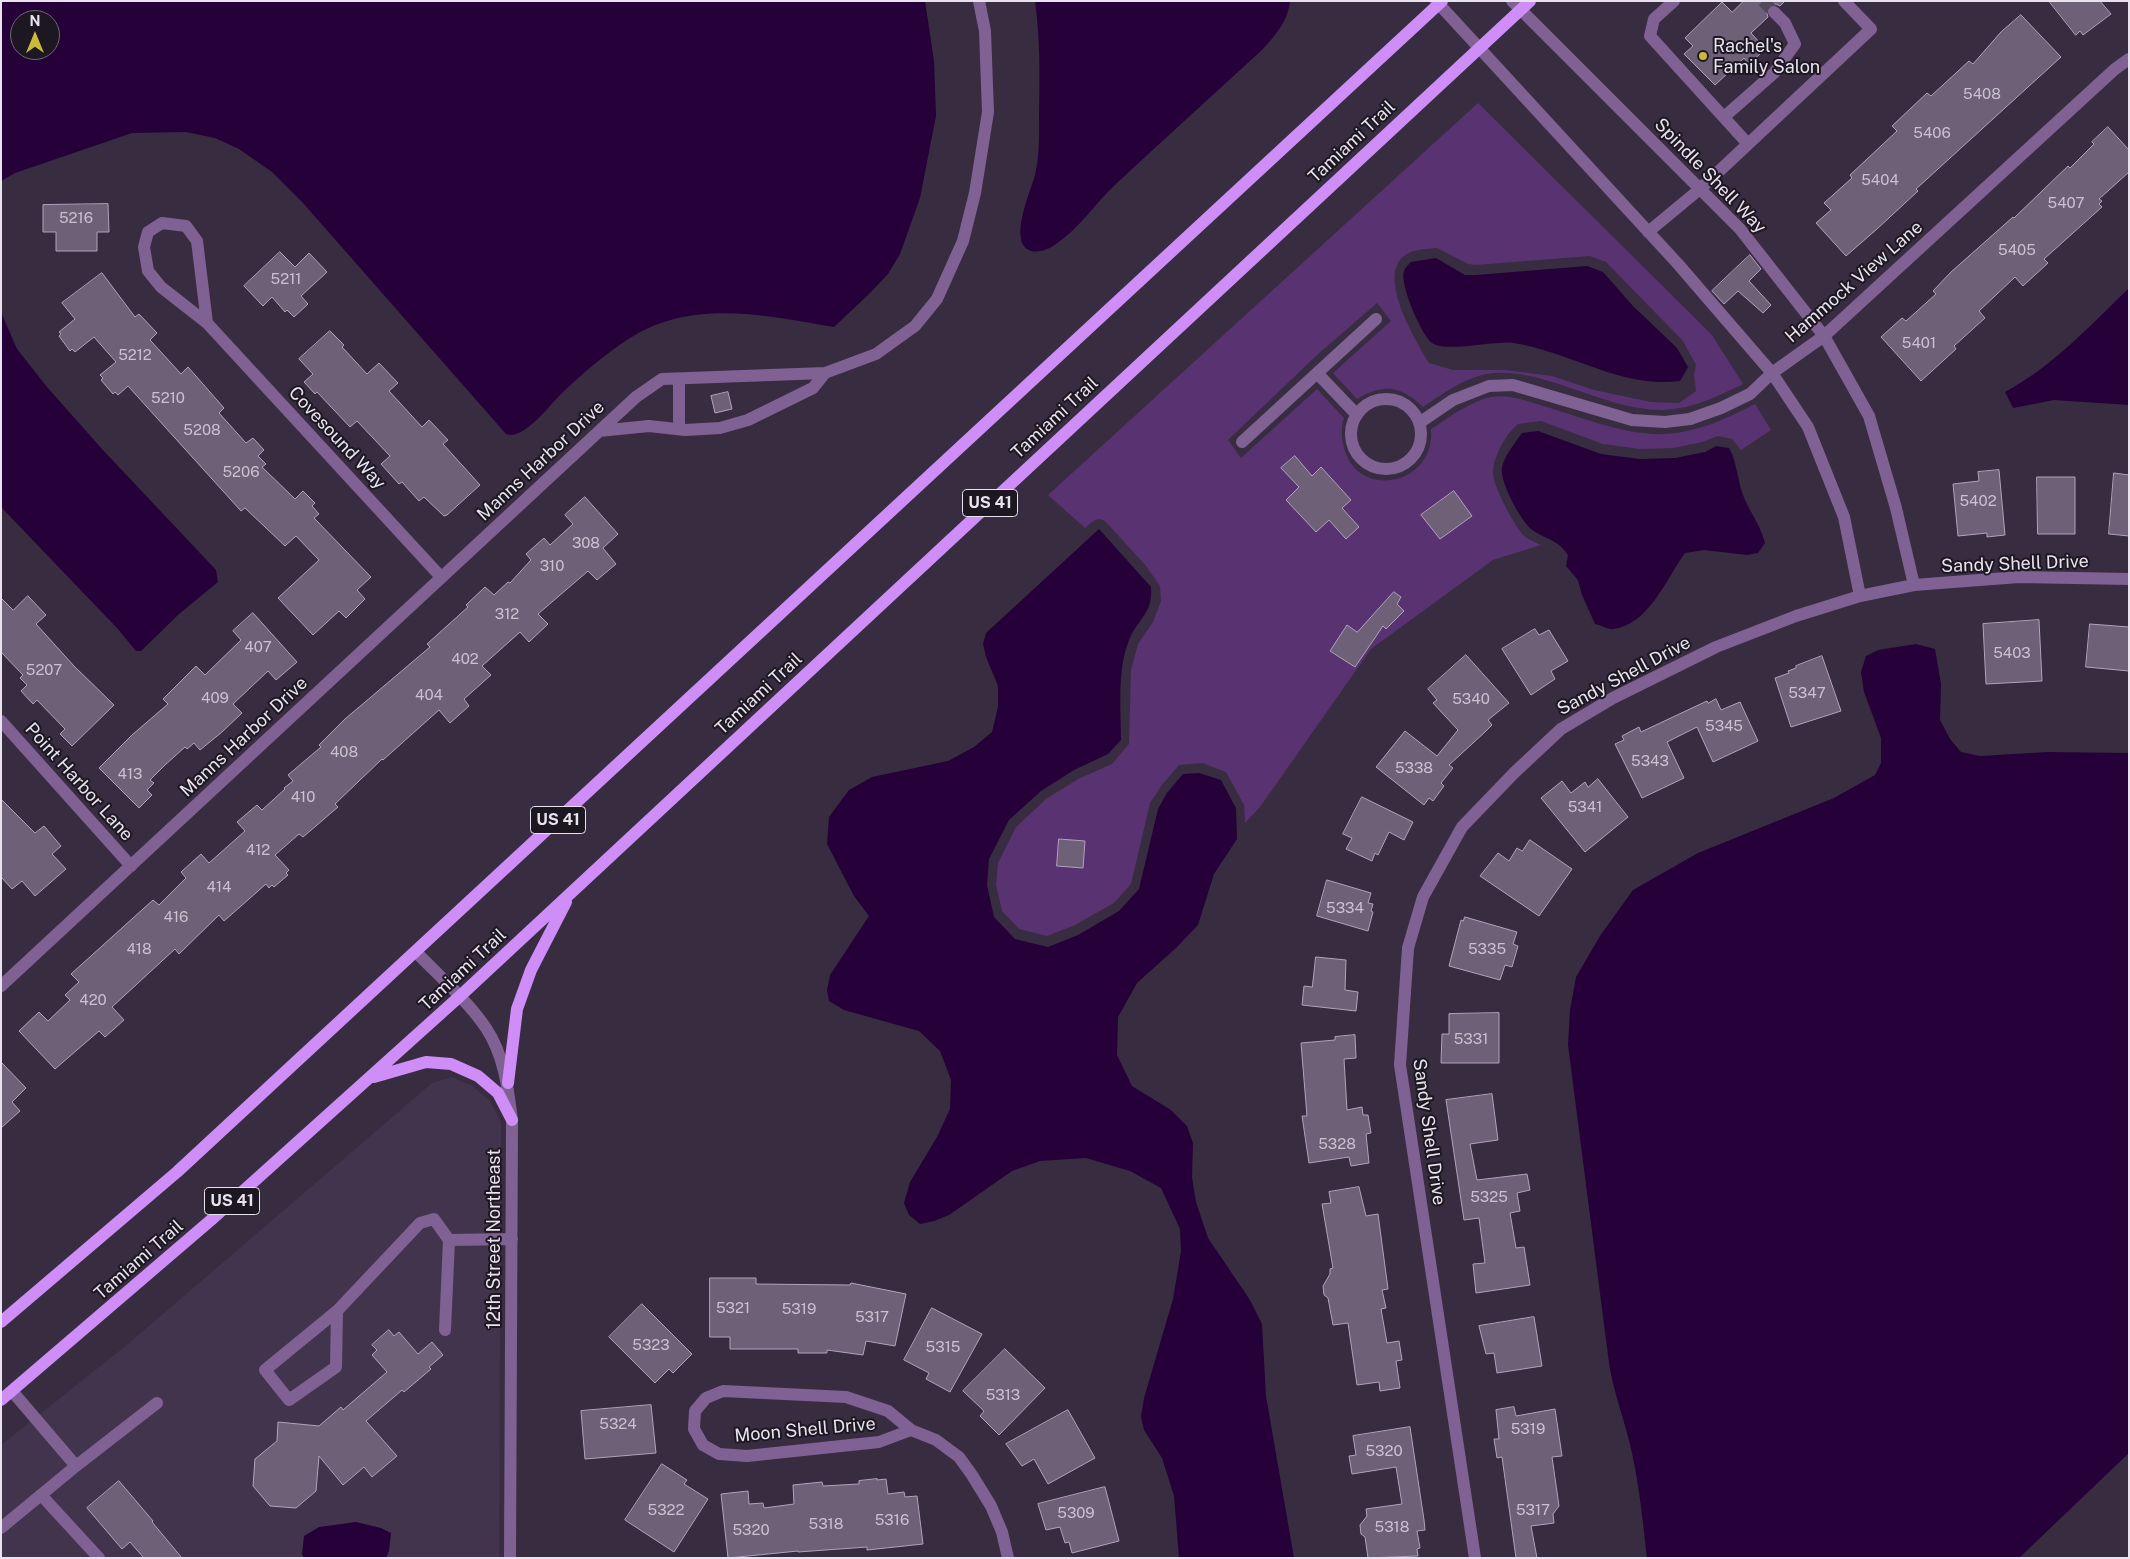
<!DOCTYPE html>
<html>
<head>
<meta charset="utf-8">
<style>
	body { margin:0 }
	#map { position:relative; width:2130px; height:1559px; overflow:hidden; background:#382c40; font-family:"Public Sans",sans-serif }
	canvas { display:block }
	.frame { position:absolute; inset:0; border:2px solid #e9e2ef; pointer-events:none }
	.north { position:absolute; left:10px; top:10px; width:50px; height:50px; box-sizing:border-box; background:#1c1720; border:1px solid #6e6873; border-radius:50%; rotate:0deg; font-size:14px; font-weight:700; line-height:20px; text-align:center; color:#e9e2ef }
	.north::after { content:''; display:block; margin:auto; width:18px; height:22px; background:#cbba39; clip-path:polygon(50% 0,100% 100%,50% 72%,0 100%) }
</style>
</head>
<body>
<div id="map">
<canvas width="2130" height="1559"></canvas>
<div class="frame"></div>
<div class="north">N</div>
</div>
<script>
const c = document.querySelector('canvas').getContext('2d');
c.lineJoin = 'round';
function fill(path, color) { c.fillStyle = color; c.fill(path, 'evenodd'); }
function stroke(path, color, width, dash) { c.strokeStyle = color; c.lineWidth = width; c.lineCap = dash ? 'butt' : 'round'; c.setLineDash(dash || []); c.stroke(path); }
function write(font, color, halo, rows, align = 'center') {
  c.font = font + ' "Public Sans",sans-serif'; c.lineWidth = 4; c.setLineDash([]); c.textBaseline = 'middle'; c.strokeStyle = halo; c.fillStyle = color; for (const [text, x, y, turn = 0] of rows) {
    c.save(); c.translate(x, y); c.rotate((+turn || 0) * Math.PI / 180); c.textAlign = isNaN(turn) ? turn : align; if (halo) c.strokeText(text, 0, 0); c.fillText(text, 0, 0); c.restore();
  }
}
const built = new Path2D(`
	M452,1077L472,1086L490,1101L501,1123L499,1558H386L389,1551L302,1554L304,1558H1V1445L128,1344L432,1083Z`);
const green = new Path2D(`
	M1478,103L1712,335L1743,384C1718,396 1692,409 1664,410C1606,412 1542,365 1487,374C1464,378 1442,394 1423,407C1401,386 1384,383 1357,399L1333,373L1391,321L1377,303L1316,356L1228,440L1241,458L1317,389L1344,418C1341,427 1341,438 1344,448C1358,501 1436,485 1431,429C1449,417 1469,402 1491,397C1509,394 1526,401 1543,406C1582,417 1625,436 1666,434C1698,432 1726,419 1755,404L1771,430L1741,450L1732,439L1718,436L1702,442L1674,448L1640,449L1603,444L1541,421L1518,424C1506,434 1492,458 1493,475C1495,489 1514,525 1524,536C1529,540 1536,542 1541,545L1493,560L1371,649L1260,807L1245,823L1244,805L1226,772L1202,763L1179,765L1161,786L1150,803L1131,884L1114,903L1075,925L1047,936L1019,929L1002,911L996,885L998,863L1016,827L1046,799L1078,779L1112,764L1129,744L1131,670L1138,644L1153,622L1161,601L1160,586L1146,566L1105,521C1096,516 1092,522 1085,528L1048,495ZM1437,248L1468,264L1476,265L1590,256L1606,262L1683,341L1696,365L1694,375L1696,391L1679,403L1651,402L1594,390L1552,376L1505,370H1453L1429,363C1416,341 1374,273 1407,254C1415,249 1428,249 1437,248Z`);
const water = new Path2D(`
	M1,1H925L934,61L936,116L920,198L900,254L888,274L870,293L834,327C764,315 690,298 627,340C604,355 582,374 562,393C551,404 540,419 527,428C521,432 514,437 506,434L303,203L272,172L239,149L215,138L186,132L132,133L15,173L1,181ZM20,20H50V50H20Z
	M1035,1H1290C1288,21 1275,36 1262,50C1214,94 1165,138 1117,183C1096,202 1080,228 1056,244C1049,249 1040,253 1031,251C1007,243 1031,191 1035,175C1040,154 1039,132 1039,111C1040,74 1040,38 1035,1Z
	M1436,258L1465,275H1476L1587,266L1603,272L1633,306L1677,348L1688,367L1680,381C1623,389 1570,352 1514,343C1494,340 1447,353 1432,343C1422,336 1399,284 1404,271C1405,268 1409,264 1411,262Z
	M2129,288V405L2054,400L2013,408L2005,392C2052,367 2091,325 2129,288Z
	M1,312L17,349L47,387L102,449L216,570L218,582L179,614L141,651H136L117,628L1,507Z
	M1538,431L1601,454L1640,459L1675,458L1705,452L1716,446L1729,448C1738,464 1737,482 1745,500C1752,515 1761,527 1765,543L1758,553L1747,555L1704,550L1685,553C1666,579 1649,624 1614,629C1609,630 1601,625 1595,624L1582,595L1578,580L1566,566L1568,555C1557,538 1545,540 1531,529C1520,520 1499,480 1502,467C1505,455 1515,443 1522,433Z
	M1099,529L1151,587C1153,614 1138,618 1129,640C1117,670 1121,708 1121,740L1108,754L1074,770L1041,791L1009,820L989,859L987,885L994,917L1015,939L1048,947L1078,935L1119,911L1139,889L1158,809L1167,793L1183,774L1199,773L1221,780L1236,808L1237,839L1214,874L1198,925L1176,948L1137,983L1118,1017L1117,1055L1132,1086L1171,1110L1187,1126L1193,1143L1192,1177L1196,1202L1208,1238L1250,1300L1262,1324L1266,1396L1294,1558H1179L1174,1496L1162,1458L1144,1430L1141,1417L1144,1398L1173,1299L1181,1251L1180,1229L1161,1188L1130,1171L1086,1158L1040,1161L1012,1171L949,1215L934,1221L920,1224L909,1215L904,1203L910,1182L937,1137L950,1109L951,1080L940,1051L919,1031L844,1010L829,1001L827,990L830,975L869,916L854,896L827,844L829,817L849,790L872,777L948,761L974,747L992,732L998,707V686L986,657L983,644L986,633Z
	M1916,644L1935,649L1941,684L1940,720L1950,739L1961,752L1980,756L2048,752L2129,753V1453L2019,1558H1647C1643,1524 1640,1491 1633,1458C1627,1426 1614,1396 1609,1363L1568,1045L1570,1010L1576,977L1600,936L1633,890L1698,853L1834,798L1875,775L1881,763V738L1864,692L1861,672L1866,656L1878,650Z
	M356,1522L381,1528L391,1533L389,1551L386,1558H304L302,1554L304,1536L319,1527Z`);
const building = new Path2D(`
	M1744,1H1785L1780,6L1776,4L1769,6L1766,10L1768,17L1751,33L1760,43L1755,47L1761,53L1749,64L1744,58L1715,85L1684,54L1693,46L1685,38L1722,2L1732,12Z
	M2049,1H2100L2111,14L2083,35L2080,31L2076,35Z
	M2021,15L2061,57L1916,189L1918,191L1877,229L1846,256L1816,223L1831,210L1824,203L1852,178L1850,175L1897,131L1892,126L1927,93L1931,96L1969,61L1973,64L2001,32Z
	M2108,127L2129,150V172L2099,199L2102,201L2099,204L2102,207L2044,259L2048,263L2023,286L2015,277L1979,311L1985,318L1954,346L1956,349L1921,381L1881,337L1902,318L1906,321L1936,294L1933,291L1951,272L2013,217L2014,218L2068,166L2070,168L2094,144L2092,142Z
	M108,204L109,232H97V251H56V232H43V205Z
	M280,252L295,267L309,253L327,272L301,296L308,304L294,317L287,310L285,312L272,297L263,306L244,286Z
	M1750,255L1761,269L1749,281L1771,305L1763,313L1738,291L1724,304L1712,291Z
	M102,273L135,317L139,314L157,333L150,340L181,374L188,367L224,408L219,413L246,443L253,438L264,450L258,456L266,464L262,467L295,499L303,491L315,503L312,506L319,514L314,518L371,577L357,590L365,599L346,618L339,611L313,635L278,598L319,560L296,536L285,546L245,508L241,511L128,386L118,395L115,392L113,394L101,380L103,378L100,375L116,362L94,337L75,352L72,349L70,351L59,336L61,334L59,332L75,319L62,303Z
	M330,331L344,345L342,347L367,374L379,363L398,383L389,391L422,427L429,420L448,440L443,444L480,485L447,515L444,516L424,497L419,501L402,482L399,484L381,464L390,456L357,421L350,427L317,392L315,394L304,382L313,374L299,359Z
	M728,392L732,409L715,413L711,396Z
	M1295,456L1312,476L1321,467L1351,500L1342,508L1359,527L1346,539L1329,520L1316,532L1286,500L1299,487L1281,468Z
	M1999,470L2005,535L1987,537V533L1958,536L1953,484L1979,481L1978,472Z
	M2114,473L2129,475V536L2109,534Z
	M2037,477H2075V534H2038Z
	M1454,491L1472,516L1440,539L1421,515Z
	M585,497L618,534L603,548L616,564L597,580L588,571L538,614L548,624L529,642L520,632L482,666L491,675L464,699L469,706L450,723L439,710L383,760L382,759L335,804L338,807L303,837L299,834L275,855L289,870L286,873L288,875L274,887L272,885L269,888L266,884L224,921L219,915L179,954L175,949L112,1007L124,1020L105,1037L99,1031L55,1069L19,1031L39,1012L48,1021L70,1000L65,995L79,982L71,974L153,900L159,905L186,878L181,872L201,854L209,863L245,831L237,822L257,805L262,810L285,789L284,788L293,781L288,775L321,747L319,745L345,719L430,647L427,644L468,607L466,605L485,587L494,595L508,582L510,583L531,560L526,554L544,538L550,545L573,524L565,515Z
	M1394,592L1401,597L1397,604L1404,611L1386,629L1383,626L1355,667L1330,651L1347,625L1357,632Z
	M28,596L46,615L36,624L74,666L114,705L72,746L60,734L65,729L37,700L33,704L21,691L27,685L20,678L23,675L1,652V598L13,610Z
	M253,613L297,662L276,680L268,671L233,704L242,713L222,732L200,750L194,743L187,749L185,747L165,765L150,780L154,783L147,790L152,795L139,808L99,768L132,735L168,704L163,699L196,666L205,675L241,640L233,631Z
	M2039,620L2042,681L1986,684L1983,624Z
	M2090,624L2129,627V671L2086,667Z
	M1535,629L1539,635L1549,630L1568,661L1551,671L1555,679L1531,695L1502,649Z
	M1466,655L1509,703L1488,720L1492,725L1485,732L1449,765L1453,768L1441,783L1444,786L1433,801L1429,798L1424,805L1376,767L1405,731L1437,756L1458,730L1433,703L1437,700L1428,689Z
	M1822,656L1841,711L1791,727L1775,678L1789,673L1788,671L1796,668V666Z
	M1716,699L1721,710L1740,702L1758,741L1713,762L1697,727L1667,742L1684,778L1642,798L1615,744L1624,740L1622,736L1639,727L1641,732L1707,701L1708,703Z
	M1598,779L1628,817L1585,852L1541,798L1562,781L1571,793L1585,782L1588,787Z
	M1362,797L1413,822L1404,840L1389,832L1378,855L1375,853L1372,861L1346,849L1352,838L1343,834Z
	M1,799L35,833L44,826L61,846L52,854L66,869L35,896L22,881L12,889L1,877Z
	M1059,839L1085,841L1083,868L1057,866Z
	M1530,840L1572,869L1539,916L1480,876L1498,853L1509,861L1517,848L1522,851Z
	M1327,880L1371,893L1368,903L1373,904L1371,911L1373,912L1368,931L1317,916Z
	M1465,917L1517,932L1513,944L1518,946L1512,967L1505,965L1500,980L1449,966L1461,920L1463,921Z
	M1316,957L1346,960L1345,990L1358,992L1356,1011L1302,1005L1304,986L1312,987Z
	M1499,1013V1063H1441L1442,1034H1449V1014Z
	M1355,1035L1356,1058L1344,1059L1347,1110L1362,1107L1363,1115H1368L1371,1133L1366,1134L1369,1163L1351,1166L1349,1157L1309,1163L1302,1116H1307L1301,1043L1335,1040V1037Z
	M1,1062L26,1088L12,1102L20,1111L1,1128Z
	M1492,1094L1498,1140L1470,1144L1477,1180L1527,1174L1530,1190L1517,1193L1520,1211L1510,1213L1516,1248L1524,1247L1530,1285L1476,1293L1473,1264L1485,1263L1479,1218L1464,1220L1446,1100Z
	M1359,1187L1366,1216L1378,1214L1388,1289L1382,1290L1386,1308L1381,1309L1387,1343L1399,1341L1402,1360L1396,1361L1400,1388L1380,1391L1379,1382L1357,1385L1348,1323L1333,1325L1328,1298L1324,1295L1323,1286L1330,1274V1269L1333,1268L1322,1204L1331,1203L1329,1192Z
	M710,1278H756V1284L850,1285L851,1283L906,1294L895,1346L866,1341L863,1355L827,1350V1353H798V1349H730V1337H710Z
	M642,1304L692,1354L673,1373L669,1369L655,1383L609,1337Z
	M932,1308L982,1334L950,1392L926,1379L929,1373L904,1360Z
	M1534,1317L1542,1366L1497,1373L1494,1353L1486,1354L1479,1326Z
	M389,1330L394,1336L399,1332L418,1354L432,1342L443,1355L429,1367L431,1369L404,1392L402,1390L366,1421L397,1456L372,1477L364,1467L343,1485L319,1456L316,1491L296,1508L270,1506L253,1486L255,1459L277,1441L278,1422L319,1426L341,1407L343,1410L387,1372L372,1355L377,1350L372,1345Z
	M1005,1349L1045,1388L999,1435L980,1416L984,1411L963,1391Z
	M651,1405L656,1453L585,1459L581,1411Z
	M1514,1407L1516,1416L1555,1409L1562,1456L1552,1457L1559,1506L1553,1514L1554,1523L1531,1526L1537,1558H1516L1502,1457L1497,1458L1494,1439H1499L1496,1410Z
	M1068,1410L1095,1458L1048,1484L1034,1459L1022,1466L1006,1444Z
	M1410,1427L1424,1520L1425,1530L1417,1531L1420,1548L1417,1549L1418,1556L1368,1558L1365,1537L1361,1534L1360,1525L1367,1516L1366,1509L1402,1504L1396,1467L1352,1474L1349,1456L1356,1455L1353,1436Z
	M662,1464L687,1480L684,1484L708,1499L674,1552L625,1520Z
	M877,1479V1480L886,1479L888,1494L904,1492L905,1497L917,1496L923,1544L867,1550V1547L798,1552V1551L728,1558L721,1494L748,1491L749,1504L763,1503L764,1508L794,1504L793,1485L822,1482L823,1486L859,1484V1481Z
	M119,1481L153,1521L152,1522L182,1558H144L130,1542L122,1549L87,1508Z
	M1105,1487L1119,1541L1072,1553L1069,1542L1065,1543L1060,1527L1046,1530L1038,1504Z`);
const minorTunnel = new Path2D(`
	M1763,1L1774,12`);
const minor = new Path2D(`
	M1436,1L1678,264L1772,373L1808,427L1844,517L1860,596
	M1512,1L1740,229L1824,336L1869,416L1896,508L1914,585
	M1674,1L1654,19L1650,36L1748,144
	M1724,117L1774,73L1795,44L1785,23L1774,12
	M1648,232L1700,189L1871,29L1844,1
	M207,323L197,241L186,226L162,223L148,232L144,247L148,271L161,287L207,323L441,577
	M1317,373L1357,415
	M679,379V429
	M1351 434a35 35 0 1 1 70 0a35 35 0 1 1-70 0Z
	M1419,423L1453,400L1489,386L1513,385L1632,420L1665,422L1690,419L1721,408L1750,394L1772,373L1824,336L2115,69L2129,59
	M599,431L649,426L685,430L720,428L748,420L813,388L825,373
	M1242,442L1376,319
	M1,721L131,866
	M416,952C439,976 467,1000 486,1028C504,1055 508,1088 512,1120L510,1558
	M1,986L636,397L662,379L825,373L876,354L915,326L937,299L963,241L975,193L988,112L985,31L979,1
	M449,1240L512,1239
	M337,1311L336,1367L289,1400L265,1370L337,1311L420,1223L434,1219L449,1240L445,1330
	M12,1391L76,1466L157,1403
	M911,1430L879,1442L747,1456L719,1454L703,1445L694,1429L695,1411L706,1398L723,1391L846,1397L888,1411L911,1430L936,1440L959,1457L972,1475L991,1506L1002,1532L1008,1558
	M42,1496L99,1558
	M1,1528L76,1466
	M1475,1558L1400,1065L1408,948L1423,897L1462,827L1514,773L1561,729L1613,698L1716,647L1796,616L1860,596L1914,585L2019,577L2129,579`);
const major = new Path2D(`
	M374,1077L426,1062L451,1064L478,1076L498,1093L512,1120
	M508,1083L517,1009L531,970L566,902
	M1,1322L177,1172L1442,1
	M1,1400L211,1220L459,997L1530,1`);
const markers = [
	[1703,56,5,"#cbba39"]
];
const numberNames = [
	["5408",1982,94],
	["5406",1932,133],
	["5404",1880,180],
	["5407",2066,203],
	["5216",76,218],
	["5405",2017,250],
	["5211",286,279],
	["5401",1919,343],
	["5212",135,355],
	["5210",168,398],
	["5208",202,430],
	["5206",241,472],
	["5402",1978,501],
	["308",586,543],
	["310",552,566],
	["312",507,614],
	["407",258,647],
	["5403",2012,653],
	["402",465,659],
	["5207",44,670],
	["5347",1807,693],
	["404",429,695],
	["409",215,698],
	["5340",1471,699],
	["5345",1724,726],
	["408",344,752],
	["5343",1650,761],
	["5338",1414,768],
	["413",130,774],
	["410",303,797],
	["5341",1585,807],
	["412",258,850],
	["414",219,887],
	["5334",1345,908],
	["416",176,917],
	["418",139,949],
	["5335",1487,949],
	["420",93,1000],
	["5331",1471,1039],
	["5328",1337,1144],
	["5325",1489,1197],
	["5321",733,1308],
	["5319",799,1309],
	["5317",872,1317],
	["5323",651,1345],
	["5315",943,1347],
	["5313",1003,1395],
	["5324",618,1424],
	["5319",1528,1429],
	["5320",1384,1451],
	["5322",666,1510],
	["5317",1533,1510],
	["5309",1076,1513],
	["5316",892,1520],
	["5318",826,1524],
	["5318",1392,1527],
	["5320",751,1530]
];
const shields = [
	[990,503,55],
	[558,820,55],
	[232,1201,55]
];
const shieldNames = [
	["US 41",990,503],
	["US 41",558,820],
	["US 41",232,1201]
];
const poiNames = [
	["Rachel's",1713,46],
	["Family Salon",1713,67]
];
const streetNames = [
	["Tamiami Trail",1352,142,-43],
	["Spindle Shell Way",1710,176,46],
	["Hammock View Lane",1854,282,-41],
	["Tamiami Trail",1055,418,-43],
	["Covesound Way",337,438,47],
	["Manns Harbor Drive",541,461,-43],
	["Sandy Shell Drive",2015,564,-2],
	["Sandy Shell Drive",1624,676,-28],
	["Tamiami Trail",759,694,-43],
	["Manns Harbor Drive",244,737,-43],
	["Point Harbor Lane",79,782,48],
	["Tamiami Trail",463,970,-43],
	["Sandy Shell Drive",1429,1132,82],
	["12th Street Northeast",494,1239,-90],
	["Tamiami Trail",139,1260,-41],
	["Moon Shell Drive",805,1430,-5]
];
fill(built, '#43344d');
fill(green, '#593271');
fill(water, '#260038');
fill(building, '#6d6077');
stroke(building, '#b2a3bc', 1);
stroke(minorTunnel, '#53475a', 12, [12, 6]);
stroke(minor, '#806194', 12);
stroke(major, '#ce8df7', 12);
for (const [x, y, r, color] of markers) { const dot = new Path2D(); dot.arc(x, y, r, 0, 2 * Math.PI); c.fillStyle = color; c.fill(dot); stroke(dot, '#1c1720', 2); }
write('15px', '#cac2d1', null, numberNames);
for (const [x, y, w] of shields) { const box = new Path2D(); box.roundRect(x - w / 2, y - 13.5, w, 27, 4); c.fillStyle = '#1c1720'; c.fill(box); stroke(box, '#e9e2ef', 1); }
write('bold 16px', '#e9e2ef', null, shieldNames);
write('18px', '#e9e2ef', '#1c1720', poiNames, 'left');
write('18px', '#e9e2ef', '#1c1720', streetNames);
</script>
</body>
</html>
